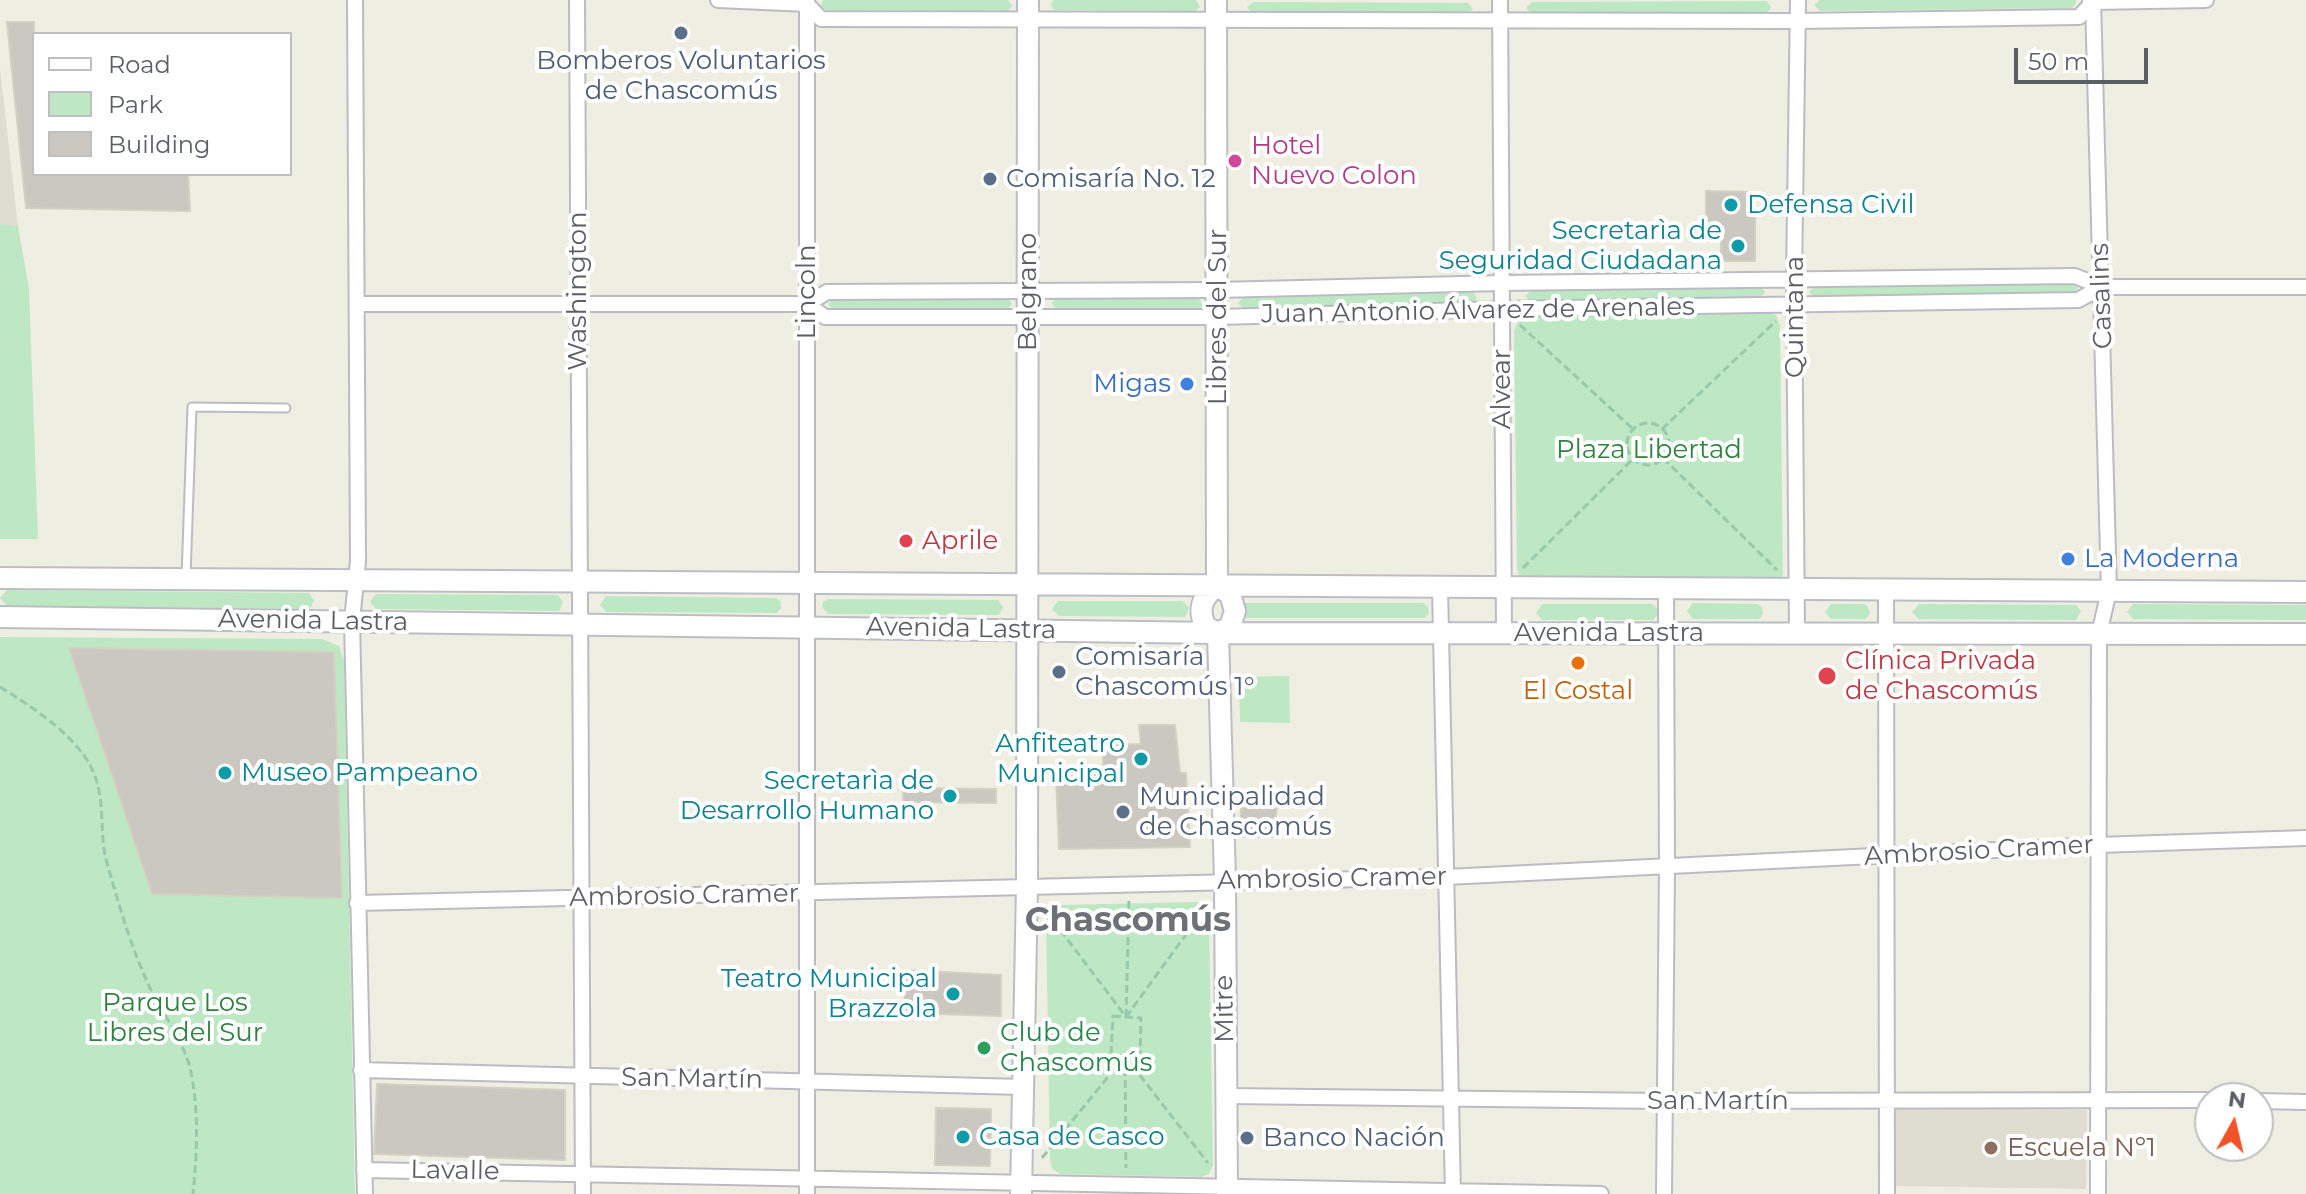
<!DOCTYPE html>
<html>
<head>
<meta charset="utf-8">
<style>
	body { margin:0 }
	#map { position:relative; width:2306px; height:1194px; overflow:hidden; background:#efeee3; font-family:Montserrat,sans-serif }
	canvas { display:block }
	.legend { position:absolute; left:32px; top:32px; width:260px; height:144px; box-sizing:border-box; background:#fff; border:2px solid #bdbfc1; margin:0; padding:10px 14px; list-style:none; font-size:24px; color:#5b5e65 }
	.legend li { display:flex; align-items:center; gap:16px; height:40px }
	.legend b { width:40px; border:2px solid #bdbfc1 }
	.north { position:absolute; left:2194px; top:1082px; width:80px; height:80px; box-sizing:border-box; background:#fff; border:2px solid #bdbfc1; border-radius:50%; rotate:8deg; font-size:22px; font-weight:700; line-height:32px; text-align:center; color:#5b5e65 }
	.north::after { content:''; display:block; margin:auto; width:28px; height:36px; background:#f15327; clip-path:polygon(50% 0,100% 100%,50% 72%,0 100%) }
	.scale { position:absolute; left:2014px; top:48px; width:134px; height:36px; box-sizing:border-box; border:4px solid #5b5e65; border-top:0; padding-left:10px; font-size:24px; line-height:28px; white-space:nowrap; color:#5b5e65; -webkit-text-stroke:6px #fff; paint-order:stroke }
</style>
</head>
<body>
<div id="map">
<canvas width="2306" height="1194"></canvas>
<ul class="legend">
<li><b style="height:10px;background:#fff"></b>Road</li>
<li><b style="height:22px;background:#bee8c4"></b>Park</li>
<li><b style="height:22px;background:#cac8c0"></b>Building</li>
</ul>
<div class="north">N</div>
<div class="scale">50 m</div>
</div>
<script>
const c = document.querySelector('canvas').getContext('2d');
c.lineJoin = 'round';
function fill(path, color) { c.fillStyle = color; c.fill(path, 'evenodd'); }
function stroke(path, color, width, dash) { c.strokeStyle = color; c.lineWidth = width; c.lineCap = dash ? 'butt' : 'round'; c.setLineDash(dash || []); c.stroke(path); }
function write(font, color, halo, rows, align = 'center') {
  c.font = font + ' Montserrat,sans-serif'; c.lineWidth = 8; c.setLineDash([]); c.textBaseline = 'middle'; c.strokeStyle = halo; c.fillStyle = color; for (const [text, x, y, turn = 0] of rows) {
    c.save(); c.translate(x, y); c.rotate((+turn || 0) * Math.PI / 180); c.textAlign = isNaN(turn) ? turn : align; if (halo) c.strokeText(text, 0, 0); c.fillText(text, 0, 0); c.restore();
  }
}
const education = new Path2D(`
	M0,69L18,226L0,224Z
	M1896,1108L2087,1110L2086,1189L1895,1186Z`);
const green = new Path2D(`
	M823,0H1008L1012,6L1008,11L826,10L821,6Z
	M1053,0H1196L1200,7L1196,11L1055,10L1051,7Z
	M1820,0H2076V3L2072,8L1820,11L1814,5Z
	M1767,1L1771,8L1767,13L1532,14L1526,8L1532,2Z
	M1253,2L1468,3L1473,9L1468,13H1252L1247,7Z
	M0,224L18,226L29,289L38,539H0Z
	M2074,282L2078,288L2074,293L1815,298L1809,292L1815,286Z
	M1761,286L1765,292L1761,297L1531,302L1525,296L1531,291Z
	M1473,292L1477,298L1473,303L1244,309L1238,303L1244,297Z
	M834,298H1008L1012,304L1008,309L833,310L828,304Z
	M1057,298L1199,299L1203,305L1199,310L1057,309L1051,303Z
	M1768,312L1776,315L1780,326L1783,580L1520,578L1517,569L1514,332C1516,323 1519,319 1528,316Z
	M7,590L309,593L314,600L310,609L7,606L0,598Z
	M376,594L558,595L563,602L559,611L376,609L370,602Z
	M606,596L776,598L780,601L781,608L777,613L606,612L600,605Z
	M828,599L998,600L1003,607L999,615L828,614L822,607L823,602Z
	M1058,601H1183L1189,608L1185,617L1059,616L1052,609Z
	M1245,603H1423L1428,607L1429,613L1425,618H1245L1242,616V604Z
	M1693,603L1758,604L1762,607L1763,614L1759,619H1693L1687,611Z
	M1542,604H1652L1657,608L1658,614L1653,620H1542L1536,613Z
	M1831,604H1864L1868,607L1870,614L1865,619H1831L1825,612Z
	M1919,604L2076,605L2081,611L2076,620L1919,619L1912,612Z
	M2133,604L2306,605V620L2133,619L2127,612Z
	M0,637L322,639L339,646L344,661L355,1194H0Z
	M1289,676L1290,723L1240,722L1239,677Z
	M1196,902L1205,904L1209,913L1213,1165L1209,1174L1201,1177L1060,1174L1052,1168L1050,1160L1046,919L1050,910L1060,905Z`);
const building = new Path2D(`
	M7,22H34V174H188L190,211L26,208Z
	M1706,191L1755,192V261H1721V230L1706,231Z
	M69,648L334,652L342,898L152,894Z
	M1139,725H1175L1180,773H1186L1190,847L1059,849L1056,778L1104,773L1102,745L1141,744Z
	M903,788L996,789V803L903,802Z
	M1241,806L1277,807L1274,837H1240Z
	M906,970L1001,975V1016L904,1013Z
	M377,1084L565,1090V1160L374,1154Z
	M936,1108L991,1109L990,1166L935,1165Z`);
const path = new Path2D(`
	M1520,325L1633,429
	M1627 444a21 21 0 1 1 42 0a21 21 0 1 1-42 0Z
	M1662,429L1776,321
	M1663,458L1777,570
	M1523,568L1633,459
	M0,687C31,706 74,734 91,767C107,798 98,831 107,863C119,905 132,951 151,990C164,1016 185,1043 191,1072C199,1112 197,1154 193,1194
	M1046,911L1126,1017
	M1113,1016L1141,1018L1140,1056L1111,1055Z
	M1126,1017L1206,907
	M1126,1017L1129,901
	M1125,1056L1208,1163
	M1125,1056L1126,1168
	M1042,1158L1125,1056`);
const service = new Path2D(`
	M186,577L192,407L286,408`);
const minor = new Path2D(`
	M355,0L358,561L352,621L365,1194
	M577,0L583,1194
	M718,0L807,4L821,19L1798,21L2079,17L2093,2
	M807,0V1194
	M1500,0L1504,633
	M2090,0L2093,2L2206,0
	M2093,0L2109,591L2099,634L2098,1194
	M357,304H807L827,292L1218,290L1502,283L2075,276L2102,287H2306
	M807,304L825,317H1218L1502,309L2078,300L2102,287
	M1440,587L1453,1194
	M1886,590L1887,1194
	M1797,634L1794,279L1798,0
	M357,903L1446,877L2098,845L2306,838
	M361,1070L1023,1087
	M1226,1096L1664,1101L2210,1100
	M2258,1101L2306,1102
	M364,1170L1601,1194
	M1664,1194L1667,866L1666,589`);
const secondary = new Path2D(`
	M1216,0L1217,586
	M0,578L2306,592
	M1217,586L1230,594L1235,611L1230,627L1218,633
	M1217,586C1202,597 1197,610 1206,627L1218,633
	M0,617L1218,633L2306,634
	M1218,633L1225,880L1227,1194
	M1021,1194L1027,886L1028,0`);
const markers = [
	[681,33,8,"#5c6f8a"],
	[1235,161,8,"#d1479c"],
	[990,179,8,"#5c6f8a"],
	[1731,205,8,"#0f9aa8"],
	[1738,246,8,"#0f9aa8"],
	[1187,384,8,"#3f7fe0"],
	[906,541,8,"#e0444e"],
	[2068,559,8,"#3f7fe0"],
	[1578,663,8,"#e8710a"],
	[1059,672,8,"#5c6f8a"],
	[1827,676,10,"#e0444e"],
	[1141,759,8,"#0f9aa8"],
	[225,773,8,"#0f9aa8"],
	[950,796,8,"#0f9aa8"],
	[1123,812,8,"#5c6f8a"],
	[953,994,8,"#0f9aa8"],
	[984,1048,8,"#2e9e5b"],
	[963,1137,8,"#0f9aa8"],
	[1247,1138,8,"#5c6f8a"],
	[1991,1148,8,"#8d6e63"]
];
const serviceNames = [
	["Bomberos Voluntarios",681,61,"center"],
	["de Chascomús",681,91,"center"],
	["Comisaría No. 12",1006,179],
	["Comisaría",1075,657],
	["Chascomús 1°",1075,687],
	["Municipalidad",1139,797],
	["de Chascomús",1139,827],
	["Banco Nación",1263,1138]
];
const hotelNames = [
	["Hotel",1251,146],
	["Nuevo Colon",1251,176]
];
const cultureNames = [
	["Defensa Civil",1747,205,"left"],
	["Secretarìa de",1722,231],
	["Seguridad Ciudadana",1722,261],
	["Anfiteatro",1125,744],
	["Municipal",1125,774],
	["Museo Pampeano",241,773,"left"],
	["Secretarìa de",934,781],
	["Desarrollo Humano",934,811],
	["Teatro Municipal",937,979],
	["Brazzola",937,1009],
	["Casa de Casco",979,1137,"left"]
];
const streetNames = [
	["Washington",578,291,-90],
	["Lincoln",807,292,-90],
	["Belgrano",1028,292,-90],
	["Casalins",2102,296,-92],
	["Juan Antonio Álvarez de Arenales",1478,311,-1],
	["Libres del Sur",1218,317,-90],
	["Quintana",1795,317,-90],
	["Alvear",1502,389,-90],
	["Avenida Lastra",313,621,1],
	["Avenida Lastra",961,629,1],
	["Avenida Lastra",1609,633],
	["Ambrosio Cramer",1979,851,-3],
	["Ambrosio Cramer",1332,879,-1],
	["Ambrosio Cramer",684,896,-1],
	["Mitre",1225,1009,-91],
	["San Martín",692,1079,1],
	["San Martín",1718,1101],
	["Lavalle",455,1171,1]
];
const shopNames = [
	["Migas",1171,384],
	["La Moderna",2084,559,"left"]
];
const parkNames = [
	["Plaza Libertad",1649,450],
	["Parque Los",175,1003],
	["Libres del Sur",175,1033]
];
const healthNames = [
	["Aprile",922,541],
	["Clínica Privada",1845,661],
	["de Chascomús",1845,691]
];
const foodNames = [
	["El Costal",1578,691]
];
const leisureNames = [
	["Club de",1000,1033],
	["Chascomús",1000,1063]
];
const educationNames = [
	["Escuela Nº1",2007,1148]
];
const districtNames = [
	["Chascomús",1128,921]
];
fill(education, '#dfddd2');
fill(green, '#bee8c4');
fill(building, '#cac8c0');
stroke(building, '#d4d1c1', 2);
stroke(service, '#bbbcc3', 11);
stroke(minor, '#bbbcc3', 18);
stroke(secondary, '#bcbec5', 24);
stroke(path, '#97c9ac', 3, [8, 4]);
stroke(service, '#fff', 7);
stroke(minor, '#fff', 14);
stroke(secondary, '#fff', 20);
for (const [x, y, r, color] of markers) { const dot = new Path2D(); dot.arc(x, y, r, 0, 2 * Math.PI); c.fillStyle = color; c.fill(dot); stroke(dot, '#fff', 3); }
write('26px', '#4e5e75', '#fff', serviceNames, 'left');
write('26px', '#b23c85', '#fff', hotelNames, 'left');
write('26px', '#0d838f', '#fff', cultureNames, 'right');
write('26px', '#5b5e65', '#fff', streetNames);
write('26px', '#366cbe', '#fff', shopNames, 'right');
write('26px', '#2f813f', '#fff', parkNames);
write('26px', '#be3a42', '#fff', healthNames, 'left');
write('26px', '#c56008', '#fff', foodNames);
write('26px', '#27864d', '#fff', leisureNames, 'left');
write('26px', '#785e54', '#fff', educationNames, 'left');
write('bold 34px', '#6c7077', '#fff', districtNames);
</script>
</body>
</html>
